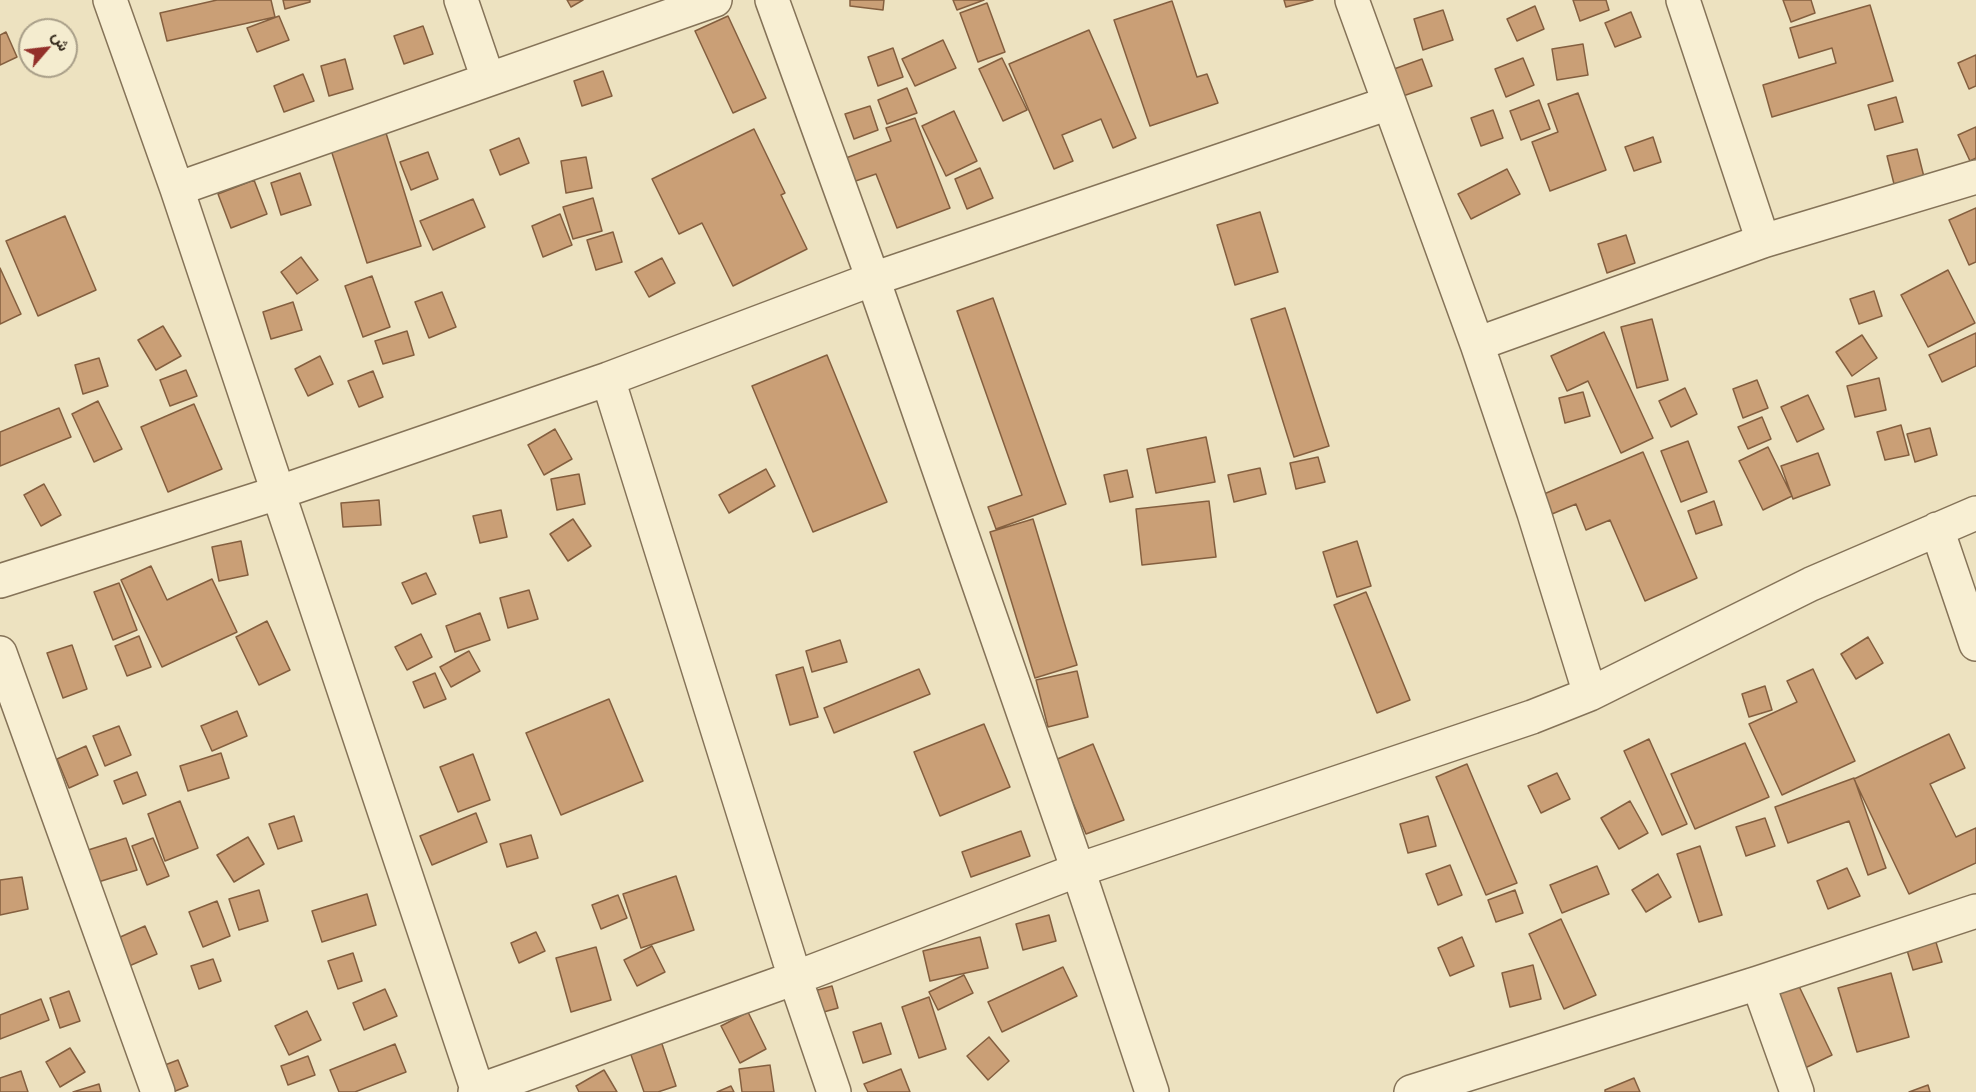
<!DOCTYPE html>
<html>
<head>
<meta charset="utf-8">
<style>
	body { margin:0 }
	#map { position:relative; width:1976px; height:1092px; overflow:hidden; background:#ede2c0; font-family:Literata,Vazirmatn,serif }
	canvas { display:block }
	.north { position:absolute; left:18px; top:18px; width:60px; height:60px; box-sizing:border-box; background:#f4eccf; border:2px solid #a89e88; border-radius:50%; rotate:62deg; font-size:16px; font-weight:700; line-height:24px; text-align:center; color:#352a1d }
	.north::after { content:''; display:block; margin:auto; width:21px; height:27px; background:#93302a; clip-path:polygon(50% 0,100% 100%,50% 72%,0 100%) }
</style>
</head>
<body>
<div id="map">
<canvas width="1976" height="1092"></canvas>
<div class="north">ش</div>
</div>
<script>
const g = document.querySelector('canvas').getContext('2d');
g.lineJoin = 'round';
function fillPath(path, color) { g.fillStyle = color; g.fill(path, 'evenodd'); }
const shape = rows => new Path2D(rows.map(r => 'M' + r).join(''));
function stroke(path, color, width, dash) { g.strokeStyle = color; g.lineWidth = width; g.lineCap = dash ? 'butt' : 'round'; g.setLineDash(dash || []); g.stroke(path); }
const building = shape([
	[217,0,271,0,275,17,167,41,160,13,217,0],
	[283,0,310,0,310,2,285,9,283,0],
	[567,0,583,0,571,7,567,0],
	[850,0,884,0,883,10,850,6,850,0],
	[953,0,984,0,957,10,953,0],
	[1284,0,1313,0,1286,7,1284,0],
	[1573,0,1606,0,1609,10,1580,21,1573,0],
	[1783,0,1811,0,1815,13,1791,22,1783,0],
	[1172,1,1197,77,1207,74,1218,103,1150,126,1114,20,1172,1],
	[987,3,1005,52,978,62,960,13,987,3],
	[1870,5,1893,81,1772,117,1763,85,1836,63,1832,48,1799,58,1790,28,1870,5],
	[1535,6,1544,29,1517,41,1507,19,1535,6],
	[1443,10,1453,40,1423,50,1414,19,1443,10],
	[1631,12,1641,37,1615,47,1605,23,1631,12],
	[279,16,289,40,257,52,247,28,279,16],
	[728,16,766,98,733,113,695,31,728,16],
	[423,26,433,54,404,64,394,36,423,26],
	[1089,30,1136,138,1113,148,1101,119,1062,135,1073,161,1054,169,1009,64,1089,30],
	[6,32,17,57,0,65,0,35,6,32],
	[943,40,956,68,915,86,902,59,943,40],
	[1583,44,1588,75,1557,80,1552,49,1583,44],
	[893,48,903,77,878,86,868,57,893,48],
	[1976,55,1976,86,1969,89,1958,63,1976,55],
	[1002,58,1027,110,1003,121,979,69,1002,58],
	[1523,58,1534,85,1506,97,1495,69,1523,58],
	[345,59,353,89,329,96,321,66,345,59],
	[1422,59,1432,86,1403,96,1394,69,1422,59],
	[603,71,612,96,582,106,574,81,603,71],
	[303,74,314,101,284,112,274,86,303,74],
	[907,88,917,113,887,124,878,100,907,88],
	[1578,93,1606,170,1550,191,1532,142,1558,132,1548,104,1578,93],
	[1896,97,1903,122,1875,130,1868,105,1896,97],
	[1539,100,1550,129,1521,140,1510,111,1539,100],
	[870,106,878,130,854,139,845,114,870,106],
	[1493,110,1503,138,1481,146,1471,118,1493,110],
	[954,111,977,161,946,176,922,126,954,111],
	[915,118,950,208,897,228,876,174,847,184,838,161,891,141,886,128,915,118],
	[1976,127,1976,158,1970,161,1958,135,1976,127],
	[754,129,785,193,781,195,807,249,733,286,702,223,679,234,652,179,754,129],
	[386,133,421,246,367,263,331,150,386,133],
	[1653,137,1661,162,1634,171,1625,147,1653,137],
	[519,138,529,163,500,175,490,150,519,138],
	[1917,149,1924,177,1894,184,1887,156,1917,149],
	[428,152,438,179,411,190,400,162,428,152],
	[586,157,592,188,566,193,561,161,586,157],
	[980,168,993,198,967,209,955,179,980,168],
	[1507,169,1520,194,1471,219,1458,194,1507,169],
	[300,173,311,205,281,215,271,183,300,173],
	[254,180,267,214,231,228,218,194,254,180],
	[593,198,602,231,573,239,563,207,593,198],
	[473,199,485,227,433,250,420,221,473,199],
	[1976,208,1976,262,1969,265,1949,220,1976,208],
	[1260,212,1278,272,1235,285,1217,225,1260,212],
	[560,214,572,245,543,257,532,226,560,214],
	[65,216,96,290,38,316,6,241,65,216],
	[613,232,622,262,596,270,587,240,613,232],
	[1626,235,1635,263,1607,273,1598,244,1626,235],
	[301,257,318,280,297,294,281,272,301,257],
	[662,258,675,283,649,297,635,272,662,258],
	[0,268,21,314,0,324,0,268],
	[1948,270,1975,323,1928,347,1901,295,1948,270],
	[372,276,390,327,363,337,345,286,372,276],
	[1874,291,1882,316,1859,324,1850,299,1874,291],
	[442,292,456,327,429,338,415,302,442,292],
	[993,298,1066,504,996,529,988,507,1022,495,957,311,993,298],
	[293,302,302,330,271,339,263,312,293,302],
	[1285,308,1329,446,1294,457,1251,319,1285,308],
	[1652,319,1668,380,1637,388,1621,327,1652,319],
	[163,326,181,356,156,370,138,340,163,326],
	[407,331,414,355,383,364,375,341,407,331],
	[1604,332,1653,438,1621,453,1588,381,1567,391,1551,356,1604,332],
	[1976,333,1976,366,1942,382,1929,355,1976,333],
	[1862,335,1877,358,1852,376,1836,352,1862,335],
	[827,355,887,502,813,532,752,386,827,355],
	[320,356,333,384,308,396,295,369,320,356],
	[99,358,108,386,83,394,75,365,99,358],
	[186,370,197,396,170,406,160,380,186,370],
	[373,371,383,397,359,407,348,381,373,371],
	[1879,378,1886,410,1855,417,1847,386,1879,378],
	[1757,380,1768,408,1743,418,1733,389,1757,380],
	[1685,388,1697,414,1671,427,1659,401,1685,388],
	[1583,392,1590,416,1565,423,1559,398,1583,392],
	[1808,395,1824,429,1797,442,1781,407,1808,395],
	[98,401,122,449,94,462,72,414,98,401],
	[194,404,222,469,168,492,141,427,194,404],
	[59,408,71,437,0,466,0,432,59,408],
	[1762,417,1771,439,1748,449,1738,427,1762,417],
	[1901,425,1909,455,1885,460,1877,432,1901,425],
	[1930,428,1937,455,1915,462,1907,434,1930,428],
	[555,429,572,459,544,475,528,445,555,429],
	[1206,437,1215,482,1156,493,1147,449,1206,437],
	[1688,441,1707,492,1681,502,1661,451,1688,441],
	[1768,447,1792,496,1763,510,1739,461,1768,447],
	[1643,452,1697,578,1645,601,1610,520,1586,530,1576,504,1552,514,1544,494,1643,452],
	[1818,453,1830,485,1793,499,1781,466,1818,453],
	[1318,457,1325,482,1296,489,1290,463,1318,457],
	[1260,468,1266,494,1234,502,1228,475,1260,468],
	[766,469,775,486,729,513,719,495,766,469],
	[1127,470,1133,497,1110,502,1104,475,1127,470],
	[579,474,585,504,557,510,551,479,579,474],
	[44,484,61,515,41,526,24,495,44,484],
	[379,500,381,525,343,527,341,503,379,500],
	[1209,501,1216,557,1142,565,1136,509,1209,501],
	[1714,501,1722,525,1696,534,1688,511,1714,501],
	[501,510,507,537,480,543,473,516,501,510],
	[573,519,591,546,568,561,550,534,573,519],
	[1033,519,1077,665,1035,678,990,532,1033,519],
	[241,541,248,575,219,581,212,547,241,541],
	[1357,541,1371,586,1337,597,1323,552,1357,541],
	[151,566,167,600,212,579,237,632,162,667,121,580,151,566],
	[426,573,436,594,412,604,402,583,426,573],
	[119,583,137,630,113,640,94,592,119,583],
	[529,590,538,619,508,628,500,598,529,590],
	[1366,592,1410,700,1377,713,1334,605,1366,592],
	[480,613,490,640,455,652,446,626,480,613],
	[267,621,290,670,259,685,236,637,267,621],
	[421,634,432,657,407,670,395,647,421,634],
	[139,636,151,667,127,676,115,646,139,636],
	[1868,637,1883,663,1856,679,1841,654,1868,637],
	[840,640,847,662,812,672,806,651,840,640],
	[72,645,87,689,63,698,47,653,72,645],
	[469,651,480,671,451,687,440,667,469,651],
	[803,667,818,717,790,725,776,675,803,667],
	[919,669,930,694,834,733,824,708,919,669],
	[1813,669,1855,761,1782,795,1749,724,1797,702,1787,681,1813,669],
	[1077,671,1088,717,1048,727,1036,680,1077,671],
	[435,673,446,699,424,708,413,682,435,673],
	[1765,686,1772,710,1749,717,1742,694,1765,686],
	[609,699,643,781,561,815,526,733,609,699],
	[237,711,247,736,212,751,201,726,237,711],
	[984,724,1010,787,940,816,914,752,984,724],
	[119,726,131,755,105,766,93,736,119,726],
	[1949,734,1965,768,1930,784,1956,837,1976,828,1976,863,1909,894,1854,779,1949,734],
	[1649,739,1687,824,1662,835,1624,751,1649,739],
	[1745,743,1769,797,1695,829,1671,774,1745,743],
	[1093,744,1124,820,1086,834,1055,760,1093,744],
	[86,746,98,775,69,788,57,759,86,746],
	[221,753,229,778,188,791,180,766,221,753],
	[473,754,490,800,458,812,440,767,473,754],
	[1467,764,1517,883,1486,895,1436,777,1467,764],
	[137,772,146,795,123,804,114,781,137,772],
	[1557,773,1570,799,1541,813,1528,786,1557,773],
	[1854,778,1886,868,1868,875,1849,821,1788,843,1775,807,1854,778],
	[180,801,198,848,165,861,148,814,180,801],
	[1630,801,1648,833,1619,849,1601,818,1630,801],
	[476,813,487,842,432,865,420,836,476,813],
	[294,816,302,841,278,849,269,824,294,816],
	[1428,816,1436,846,1408,853,1400,824,1428,816],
	[1765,818,1775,846,1746,856,1736,827,1765,818],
	[1021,831,1030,856,971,877,962,852,1021,831],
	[531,835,538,858,507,867,500,844,531,835],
	[248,837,264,864,234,882,217,855,248,837],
	[126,838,137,870,95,883,85,851,126,838],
	[153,838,169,876,147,885,132,846,153,838],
	[1700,846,1722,915,1699,922,1677,854,1700,846],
	[1450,865,1462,895,1438,905,1426,874,1450,865],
	[1597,866,1609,894,1562,913,1550,885,1597,866],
	[1847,868,1860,896,1828,909,1817,881,1847,868],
	[1658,874,1671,897,1646,912,1632,890,1658,874],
	[676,876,694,930,641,948,623,894,676,876],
	[22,877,28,909,0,915,0,880,22,877],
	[259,890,268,921,239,930,229,899,259,890],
	[1515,890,1523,913,1496,922,1488,900,1515,890],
	[367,894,376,925,322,942,312,911,367,894],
	[618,895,627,918,601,929,592,905,618,895],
	[217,901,230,936,203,947,189,912,217,901],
	[1049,915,1056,941,1023,950,1016,924,1049,915],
	[1561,919,1596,995,1564,1009,1529,934,1561,919],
	[145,926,157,954,129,966,118,938,145,926],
	[536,932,545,951,519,963,511,943,536,932],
	[980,937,988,968,930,981,923,951,980,937],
	[1462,937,1474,966,1450,976,1438,948,1462,937],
	[1935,939,1942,962,1913,970,1906,947,1935,939],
	[652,946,665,972,637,986,624,960,652,946],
	[596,947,611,1000,571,1012,556,958,596,947],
	[353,953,362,981,338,989,328,961,353,953],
	[213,959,221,981,199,989,191,966,213,959],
	[1533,965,1541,999,1510,1007,1502,973,1533,965],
	[1063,967,1077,996,1002,1032,988,1002,1063,967],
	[1891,973,1909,1037,1857,1052,1838,988,1891,973],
	[964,975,973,993,938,1010,929,992,964,975],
	[1797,982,1832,1055,1805,1068,1770,995,1797,982],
	[832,986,838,1008,813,1015,807,993,832,986],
	[385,989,397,1016,364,1030,353,1003,385,989],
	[69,991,80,1021,60,1028,50,998,69,991],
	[929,997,946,1049,919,1058,902,1007,929,997],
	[41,999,49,1020,0,1039,0,1015,41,999],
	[307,1011,321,1040,289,1055,275,1026,307,1011],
	[748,1012,766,1049,740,1063,721,1026,748,1012],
	[881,1023,891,1054,863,1063,853,1032,881,1023],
	[989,1037,1009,1061,988,1080,967,1056,989,1037],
	[661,1041,676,1086,658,1092,644,1092,630,1052,661,1041],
	[395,1044,406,1072,355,1092,339,1092,330,1070,395,1044],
	[70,1048,85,1072,60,1087,46,1062,70,1048],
	[308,1056,315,1075,288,1085,281,1066,308,1056],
	[178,1060,188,1086,173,1092,149,1071,178,1060],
	[770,1065,774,1092,742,1092,739,1069,770,1065],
	[901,1069,910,1092,868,1092,864,1084,901,1069],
	[604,1070,617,1092,579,1092,576,1086,604,1070],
	[21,1071,28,1092,0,1092,0,1078,21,1071],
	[1634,1078,1640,1092,1605,1092,1605,1090,1634,1078],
	[99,1084,101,1092,73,1092,99,1084],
	[1928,1085,1930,1092,1909,1092,1928,1085],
	[731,1086,734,1092,717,1092,731,1086]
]);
fillPath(building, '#ca9f76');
stroke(building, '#845f3f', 1.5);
const minor = shape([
	[110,0,177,189,478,1092],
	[461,0,488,79],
	[772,0,873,279,1078,870,1152,1092],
	[1352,0,1477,344,1534,513,1590,694],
	[1683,0,1763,241],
	[177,189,715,0],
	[1477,344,1763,241,1976,177],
	[608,379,795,978,834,1092],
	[1937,529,1976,644],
	[0,581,277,493,608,379,873,279,1389,103],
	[0,653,158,1092],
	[1758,983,1797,1092],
	[475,1092,795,978,1078,870,1532,717,1590,694,1811,584,1976,513],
	[1411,1092,1758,983,1976,911]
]);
stroke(minor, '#857358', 36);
stroke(minor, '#f8efd3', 33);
</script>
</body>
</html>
